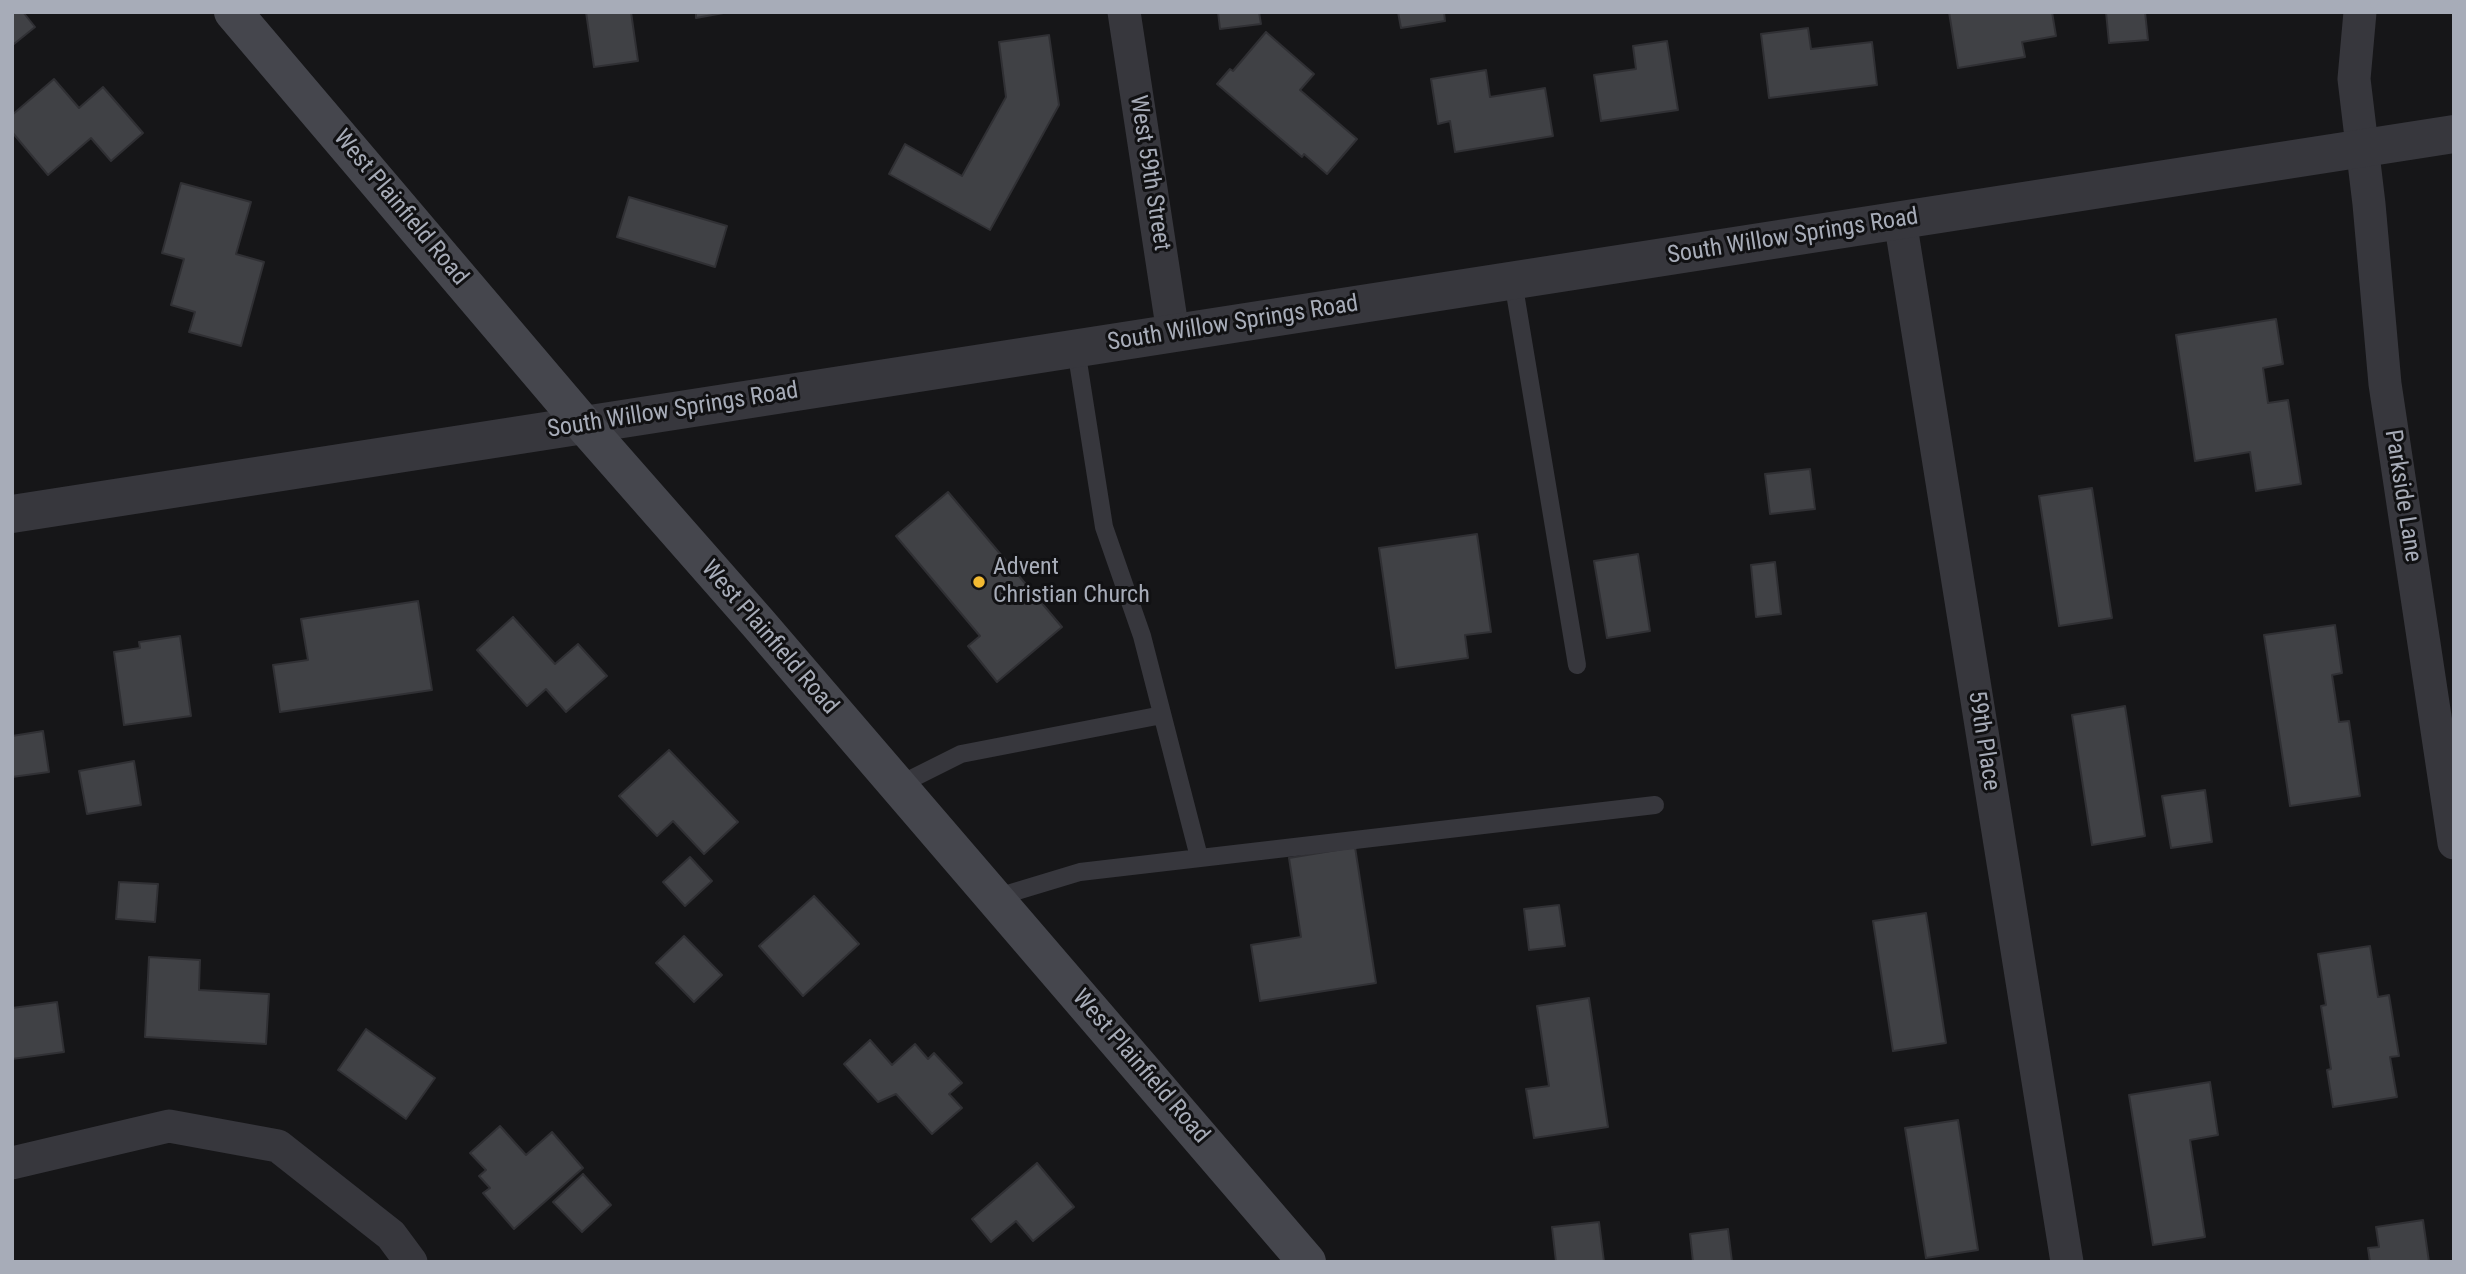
<!DOCTYPE html>
<html>
<head>
<meta charset="utf-8">
<style>
	body { margin:0 }
	#map { position:relative; width:2466px; height:1274px; overflow:hidden; background:#161618; font-family:"Roboto Condensed",sans-serif }
	canvas { display:block }
	.frame { position:absolute; inset:0; border:14px solid #a7acb8; pointer-events:none }
</style>
</head>
<body>
<div id="map">
<canvas width="2466" height="1274"></canvas>
<div class="frame"></div>
</div>
<script>
const g = document.querySelector('canvas').getContext('2d');
g.lineJoin = 'round';
function fillPath(path, color) { g.fillStyle = color; g.fill(path, 'evenodd'); }
const shape = rows => new Path2D(rows.map(r => 'M' + r).join(''));
function stroke(path, color, width, dash) { g.strokeStyle = color; g.lineWidth = width; g.lineCap = dash ? 'butt' : 'round'; g.setLineDash(dash || []); g.stroke(path); }
function drawText(font, color, halo, rows, align = 'center') {
  g.font = font + ' "Roboto Condensed",sans-serif'; g.lineWidth = 6; g.setLineDash([]); g.textBaseline = 'middle'; g.strokeStyle = halo; g.fillStyle = color; for (const [text, x, y, turn = 0] of rows) {
    g.save(); g.translate(x, y); g.rotate((+turn || 0) * Math.PI / 180); g.textAlign = isNaN(turn) ? turn : align; if (halo) g.strokeText(text, 0, 0); g.fillText(text, 0, 0); g.restore();
  }
}
const building = shape([
	[12,12,23,12,35,27,14,44,12,41,12,12],
	[586,12,631,12,638,61,594,67,586,12],
	[696,12,729,12,696,18,696,12],
	[1218,12,1259,12,1261,24,1220,29,1218,12],
	[1398,12,1444,12,1445,21,1401,28,1398,12],
	[1949,12,2052,12,2056,36,2022,42,2025,57,1958,68,1949,12],
	[2106,12,2145,12,2148,40,2109,43,2106,12],
	[1808,28,1811,49,1872,42,1877,85,1769,98,1761,34,1808,28],
	[1266,32,1314,74,1300,90,1357,139,1327,174,1304,154,1302,157,1217,84,1230,69,1233,71,1266,32],
	[1049,35,1059,105,990,230,889,174,905,144,962,176,1006,97,999,42,1049,35],
	[1667,41,1678,110,1601,121,1594,75,1636,69,1633,46,1667,41],
	[1486,70,1490,97,1545,88,1553,136,1455,152,1450,121,1438,124,1431,79,1486,70],
	[54,79,79,108,103,87,143,133,111,161,91,138,48,175,12,132,12,115,54,79],
	[181,183,251,202,236,254,264,262,241,346,189,332,195,312,171,305,184,259,162,253,181,183],
	[629,197,727,226,715,267,617,237,629,197],
	[2276,319,2283,364,2263,368,2268,403,2288,400,2301,484,2256,491,2250,452,2195,461,2176,335,2276,319],
	[1810,469,1815,509,1770,514,1765,474,1810,469],
	[2092,488,2112,618,2059,626,2039,496,2092,488],
	[948,492,1062,627,997,682,968,646,980,636,896,536,948,492],
	[1477,534,1491,632,1465,635,1468,658,1396,668,1379,548,1477,534],
	[1638,554,1650,631,1607,638,1594,561,1638,554],
	[1775,562,1781,614,1756,617,1751,565,1775,562],
	[418,601,432,690,280,712,273,665,308,660,301,619,418,601],
	[513,617,555,664,578,644,607,676,566,712,546,689,527,706,477,650,513,617],
	[2335,625,2342,673,2332,675,2339,722,2349,721,2360,796,2290,806,2264,635,2335,625],
	[180,636,191,716,124,725,114,652,140,648,139,642,180,636],
	[2125,706,2145,836,2092,845,2072,715,2125,706],
	[43,731,49,772,12,777,12,736,43,731],
	[669,750,738,822,704,854,673,821,657,836,619,796,669,750],
	[134,761,141,805,87,814,79,771,134,761],
	[2205,790,2212,842,2171,848,2162,796,2205,790],
	[1355,847,1376,983,1260,1001,1251,945,1301,937,1289,858,1355,847],
	[690,857,712,881,685,906,663,882,690,857],
	[119,882,158,884,155,922,116,919,119,882],
	[814,896,859,944,803,996,759,946,814,896],
	[1559,905,1565,946,1529,950,1524,909,1559,905],
	[1926,913,1946,1043,1893,1051,1873,921,1926,913],
	[684,936,722,975,694,1002,656,963,684,936],
	[2370,946,2378,997,2389,995,2399,1056,2390,1057,2397,1097,2333,1107,2327,1070,2331,1069,2321,1006,2326,1005,2318,954,2370,946],
	[149,957,200,960,199,990,269,994,266,1044,145,1037,149,957],
	[1589,998,1608,1127,1534,1138,1526,1089,1549,1086,1537,1006,1589,998],
	[57,1002,64,1052,12,1059,12,1008,57,1002],
	[366,1029,435,1078,406,1119,338,1070,366,1029],
	[870,1040,892,1065,915,1044,928,1059,934,1053,962,1083,949,1094,962,1108,932,1134,896,1094,878,1102,844,1064,870,1040],
	[2210,1082,2218,1135,2190,1140,2205,1237,2153,1245,2129,1095,2210,1082],
	[1958,1120,1978,1250,1926,1258,1905,1128,1958,1120],
	[500,1126,526,1155,552,1132,583,1168,514,1229,483,1193,490,1188,479,1176,486,1170,470,1153,500,1126],
	[1037,1163,1074,1207,1033,1241,1016,1221,991,1242,972,1219,1037,1163],
	[583,1174,611,1205,582,1232,553,1202,583,1174],
	[2423,1220,2429,1262,2370,1262,2368,1248,2379,1247,2376,1227,2423,1220],
	[1599,1222,1604,1262,1556,1262,1552,1227,1599,1222],
	[1728,1229,1732,1262,1693,1262,1690,1234,1728,1229]
]);
fillPath(building, '#404145');
stroke(building, '#303034', 2);
stroke(shape([
	[1513,281,1577,665],
	[1076,349,1104,527,1142,636,1199,857],
	[897,786,961,754,1162,715],
	[994,898,1080,872,1655,805]
]), '#37373d', 18);
stroke(shape([
	[1124,12,1173,333],
	[2360,12,2354,79,2369,204,2385,384,2454,843],
	[1900,220,2067,1262],
	[12,1163,169,1126,278,1146,391,1235,411,1262]
]), '#37373d', 33);
stroke(shape([
	[12,514,2454,134]
]), '#37373d', 38);
stroke(shape([
	[233,12,584,425,758,623,1307,1262]
]), '#45464d', 38);
for (const [x, y, r, color] of [
	[979,582,7,"#f3ba32"]
]) { const dot = new Path2D(); dot.arc(x, y, r, 0, 2 * Math.PI); g.fillStyle = color; g.fill(dot); stroke(dot, '#111113', 2.5); }
drawText('24px', '#a7acb8', '#111113', [
	["West 59th Street",1149,173,81],
	["West Plainfield Road",400,208,50],
	["South Willow Springs Road",1793,237,-9],
	["South Willow Springs Road",1233,324,-9],
	["South Willow Springs Road",673,411,-9],
	["Parkside Lane",2402,496,81],
	["West Plainfield Road",769,638,49],
	["59th Place",1983,741,81],
	["West Plainfield Road",1140,1067,49]
]);
drawText('24px', '#a7acb8', '#111113', [
	["Advent",993,568],
	["Christian Church",993,596]
], 'left');
</script>
</body>
</html>
